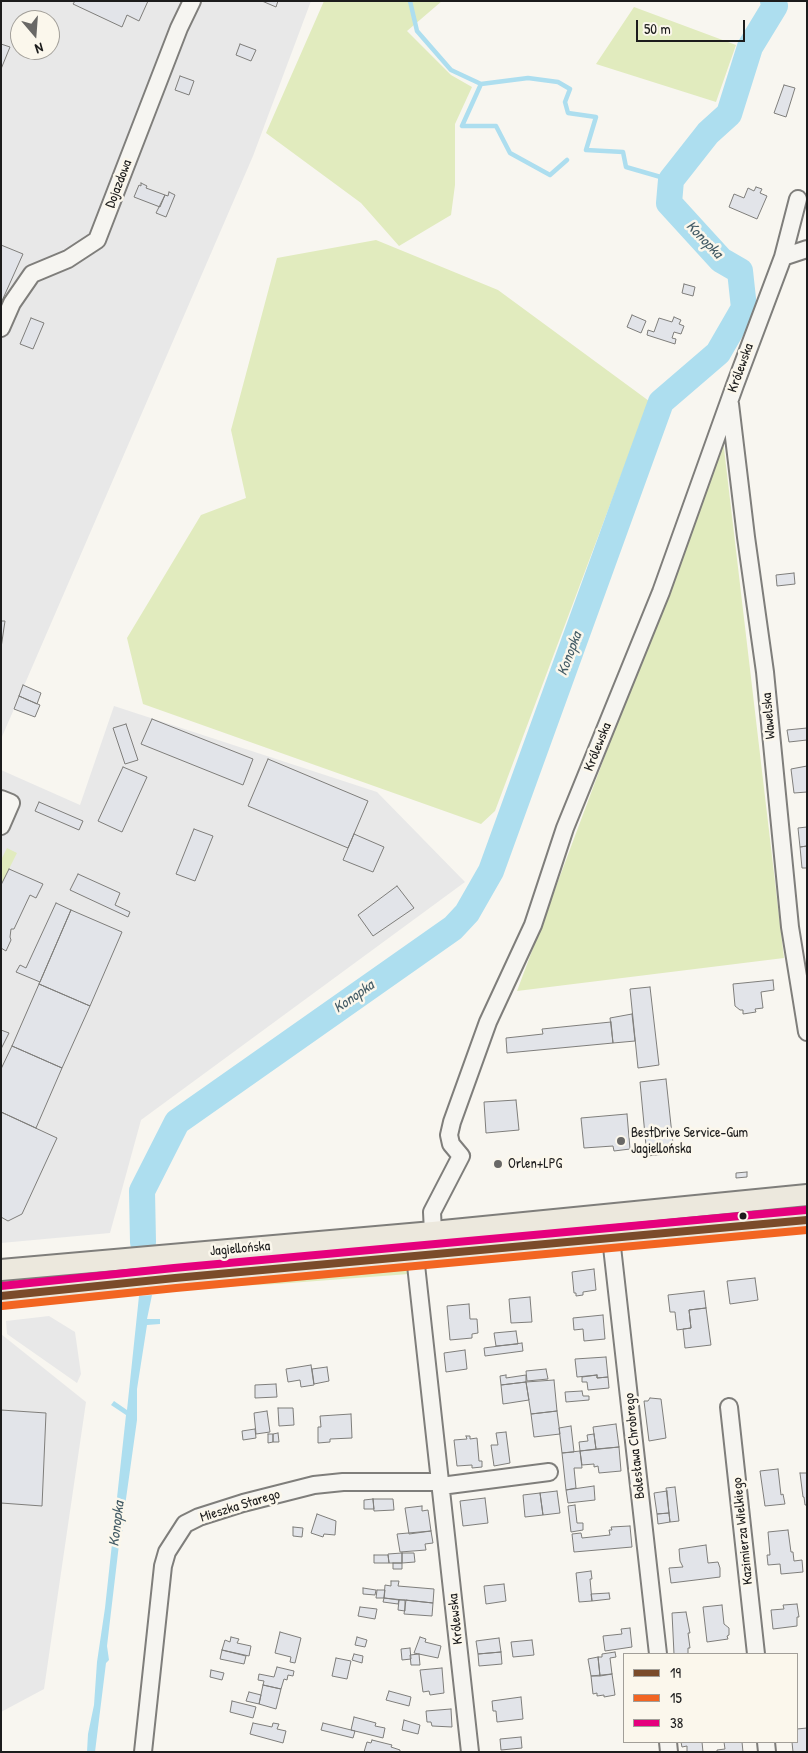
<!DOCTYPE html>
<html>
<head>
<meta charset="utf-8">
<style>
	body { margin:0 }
	#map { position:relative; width:808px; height:1753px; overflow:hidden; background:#f8f6f0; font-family:"Patrick Hand",sans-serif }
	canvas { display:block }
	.frame { position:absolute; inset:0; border:2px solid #1c1c1c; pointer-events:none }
	.legend { position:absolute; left:623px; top:1653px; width:175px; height:90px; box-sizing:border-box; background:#fbf7ec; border:1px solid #a29f99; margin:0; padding:6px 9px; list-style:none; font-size:15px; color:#1c1c1c }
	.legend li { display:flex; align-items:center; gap:10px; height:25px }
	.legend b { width:25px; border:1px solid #a29f99 }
	.north { position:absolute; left:10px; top:10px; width:50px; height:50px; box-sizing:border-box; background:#fbf7ec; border:1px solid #a29f99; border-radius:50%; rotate:162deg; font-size:14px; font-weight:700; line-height:20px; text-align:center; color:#1c1c1c }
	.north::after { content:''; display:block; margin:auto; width:18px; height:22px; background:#696866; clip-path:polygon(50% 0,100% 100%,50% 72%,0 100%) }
	.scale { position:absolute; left:636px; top:20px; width:109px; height:22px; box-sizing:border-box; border:2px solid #1c1c1c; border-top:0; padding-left:6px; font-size:15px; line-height:18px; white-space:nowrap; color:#1c1c1c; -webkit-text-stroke:4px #fbf7ec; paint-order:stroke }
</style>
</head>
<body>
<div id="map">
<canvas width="808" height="1753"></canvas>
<div class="frame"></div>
<ul class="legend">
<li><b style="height:6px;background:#7a4b2a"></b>19</li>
<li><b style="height:6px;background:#f26522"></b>15</li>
<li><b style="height:6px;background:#e5007d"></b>38</li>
</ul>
<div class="north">N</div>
<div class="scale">50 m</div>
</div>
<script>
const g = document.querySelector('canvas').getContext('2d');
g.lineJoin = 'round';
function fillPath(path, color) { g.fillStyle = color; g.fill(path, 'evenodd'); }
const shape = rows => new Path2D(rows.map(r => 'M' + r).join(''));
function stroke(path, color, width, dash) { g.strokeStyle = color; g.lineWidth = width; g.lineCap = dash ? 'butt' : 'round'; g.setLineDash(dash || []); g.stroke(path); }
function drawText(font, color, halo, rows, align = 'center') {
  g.font = font + ' "Patrick Hand",sans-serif'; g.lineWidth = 5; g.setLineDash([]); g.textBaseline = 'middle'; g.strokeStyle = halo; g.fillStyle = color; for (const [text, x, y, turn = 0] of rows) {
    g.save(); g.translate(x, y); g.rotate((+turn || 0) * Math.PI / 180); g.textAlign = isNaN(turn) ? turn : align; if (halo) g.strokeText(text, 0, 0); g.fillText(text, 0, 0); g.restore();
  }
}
fillPath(shape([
	[1,1,311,1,253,156,1,739],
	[20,20,50,20,50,50,20,50],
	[114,706,377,792,465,882,141,1120,110,1233,1,1243,1,770,80,805],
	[49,1316,75,1332,81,1374,77,1383,7,1334,6,1321],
	[1,1334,86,1402,44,1689,1,1712]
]), '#e8e8e8');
fillPath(shape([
	[324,1,442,1,407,31,451,75,472,87,455,124,455,185,451,215,399,246,361,203,266,133],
	[634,7,736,45,716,102,596,64],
	[376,240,498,290,649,401,495,811,481,824,143,704,127,638,201,515,246,498,231,430,277,258],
	[723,440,784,958,517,991],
	[7,848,17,853,1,885,1,860],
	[807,1203,807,1210,786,1214,176,1271,175,1261],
	[404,1266,409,1274,277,1284,197,1288,180,1286],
	[106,1268,106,1277,1,1287,1,1278]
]), '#e1ebbe');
fillPath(shape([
	[152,1295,147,1319,160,1319,160,1324,147,1325,137,1389,137,1420,125,1506,123,1522,125,1522,122,1527,122,1530,123,1530,120,1536,111,1612,107,1646,109,1660,106,1663,95,1752,87,1752,88,1734,94,1705,97,1662,105,1608,126,1415,111,1405,114,1401,127,1410,139,1296]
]), '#addeef');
stroke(shape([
	[410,1,417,31,451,70,481,84,528,78,558,82,570,89,565,102,568,113,596,117,586,150,623,152,626,167,671,180],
	[481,84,462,126,496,126,510,153,550,175,567,160]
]), '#addeef', 4.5);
stroke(shape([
	[143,1242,142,1191,177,1122,453,928,467,913,491,871,661,402,718,353,744,308,740,271,721,260,669,203,671,180,708,133,729,114,750,47,775,6,773,1]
]), '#addeef', 26);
const building = shape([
	[75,1,148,1,139,21,127,15,122,27,73,4,75,1],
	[262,1,278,1,276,7,262,1],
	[1,44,10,47,1,69,1,44],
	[240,44,256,50,251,61,236,55,240,44],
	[180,76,194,81,189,95,175,90,180,76],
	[784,85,795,88,786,117,774,113,784,85],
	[141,183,147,186,146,188,165,195,160,207,134,197,139,185,141,186,141,183],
	[756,187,762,189,760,193,767,196,757,219,729,207,734,194,744,198,748,188,754,191,756,187],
	[169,192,175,195,166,217,156,213,165,195,168,196,169,192],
	[1,245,23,254,1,303,1,245],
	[684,284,695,287,693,296,682,293,684,284],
	[632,315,646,321,641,333,627,327,632,315],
	[674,317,681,320,679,324,684,326,681,334,674,332,672,338,676,339,675,344,647,335,648,330,654,332,659,318,672,322,674,317],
	[31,318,44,323,33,349,20,344,31,318],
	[794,573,795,584,777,586,776,575,794,573],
	[1,621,5,621,1,648,1,621],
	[23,685,41,693,37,704,19,696,23,685],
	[19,696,40,705,35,717,14,709,19,696],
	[152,719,253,759,243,785,141,744,152,719],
	[126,724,138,760,125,764,113,728,126,724],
	[807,728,807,740,789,742,787,730,807,728],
	[268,759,368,801,348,848,248,806,268,759],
	[807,766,807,792,794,793,791,769,807,766],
	[123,767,147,777,122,832,98,821,123,767],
	[39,802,83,821,79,830,35,811,39,802],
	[807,827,807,846,800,847,798,828,807,827],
	[194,829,213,836,195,881,176,874,194,829],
	[354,834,384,847,373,872,343,860,354,834],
	[807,846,807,868,802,868,800,847,807,846],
	[9,869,43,884,36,898,30,895,14,929,11,929,10,937,11,940,6,951,1,948,1,885,9,869],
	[78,874,120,893,115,905,130,912,128,917,70,890,78,874],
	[397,886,414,908,373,936,358,915,397,886],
	[56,903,71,910,40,982,16,972,20,965,26,968,56,903],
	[71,910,122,932,90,1006,39,984,71,910],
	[773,980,774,990,761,992,763,1008,755,1009,756,1012,743,1014,743,1010,740,1010,735,1006,733,984,773,980],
	[39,984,90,1006,62,1068,12,1046,39,984],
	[650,987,659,1065,638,1068,630,989,650,987],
	[632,1014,635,1041,613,1043,610,1018,632,1014],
	[611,1022,613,1043,507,1053,506,1038,543,1034,542,1029,611,1022],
	[1,1030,9,1033,1,1049,1,1030],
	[12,1046,62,1068,36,1128,1,1112,1,1069,12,1046],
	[666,1079,674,1153,647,1156,640,1082,666,1079],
	[516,1100,519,1130,486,1133,484,1102,516,1100],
	[1,1112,57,1138,22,1214,8,1221,1,1217,1,1112],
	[627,1114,630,1149,614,1151,613,1146,584,1148,581,1118,627,1114],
	[747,1172,747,1177,736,1178,736,1173,747,1172],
	[594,1269,596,1290,583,1292,583,1295,576,1296,576,1293,574,1293,572,1272,594,1269],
	[755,1278,758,1300,730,1304,727,1281,755,1278],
	[704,1291,706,1308,689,1310,691,1328,677,1330,675,1312,670,1312,668,1295,704,1291],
	[530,1297,532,1322,511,1323,509,1299,530,1297],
	[469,1304,470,1319,477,1319,478,1333,472,1334,472,1338,450,1340,447,1306,469,1304],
	[706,1308,711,1345,685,1348,683,1329,691,1328,689,1310,706,1308],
	[603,1315,605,1339,584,1341,583,1329,574,1330,573,1318,603,1315],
	[516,1331,518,1344,496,1346,494,1333,516,1331],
	[522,1343,523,1351,485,1356,484,1348,522,1343],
	[465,1350,467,1369,446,1372,444,1353,465,1350],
	[606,1357,608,1377,597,1378,597,1375,577,1377,575,1359,606,1357],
	[311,1365,314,1385,301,1387,300,1380,288,1382,286,1369,311,1365],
	[327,1367,329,1381,314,1384,312,1369,327,1367],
	[546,1369,548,1379,527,1381,526,1371,546,1369],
	[506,1375,506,1378,526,1375,526,1382,501,1385,500,1376,506,1375],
	[597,1375,597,1378,608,1377,609,1388,588,1390,587,1382,582,1382,582,1377,597,1375],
	[554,1380,557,1411,531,1414,526,1382,554,1380],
	[526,1382,529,1400,503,1404,501,1385,526,1382],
	[276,1384,277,1397,255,1398,255,1385,276,1384],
	[582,1391,583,1396,589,1396,589,1400,566,1402,565,1392,582,1391],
	[650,1398,661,1399,666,1438,649,1441,644,1401,648,1401,650,1398],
	[278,1408,293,1408,294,1425,279,1426,278,1408],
	[1,1410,46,1413,42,1506,1,1503,1,1410],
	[267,1411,270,1432,256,1434,254,1413,267,1411],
	[557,1411,560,1434,534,1437,531,1414,557,1411],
	[351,1414,352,1438,330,1439,330,1442,318,1443,318,1427,321,1427,320,1416,351,1414],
	[616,1424,619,1447,596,1449,593,1427,616,1424],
	[571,1426,574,1452,562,1453,559,1428,571,1426],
	[255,1429,256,1438,243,1440,242,1431,255,1429],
	[506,1432,510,1463,494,1466,491,1445,498,1445,496,1433,506,1432],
	[278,1433,279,1442,273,1442,273,1434,278,1433],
	[268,1434,273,1434,273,1442,268,1443,268,1434],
	[594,1434,596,1449,580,1451,579,1442,588,1441,587,1435,594,1434],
	[466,1436,470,1436,470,1439,477,1438,479,1461,482,1461,482,1467,472,1468,472,1465,457,1466,454,1440,467,1439,466,1436],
	[619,1447,621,1471,599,1473,598,1466,594,1467,594,1464,582,1465,580,1451,619,1447],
	[580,1451,582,1468,574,1468,576,1488,566,1490,562,1453,580,1451],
	[778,1469,781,1495,783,1494,785,1504,765,1506,760,1471,778,1469],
	[800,1473,807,1473,807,1505,805,1505,804,1497,803,1497,800,1473],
	[594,1486,595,1500,568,1503,566,1490,594,1486],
	[675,1487,679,1521,670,1522,666,1488,675,1487],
	[557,1491,560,1513,543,1515,540,1493,557,1491],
	[667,1491,669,1513,657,1514,654,1493,667,1491],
	[540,1493,543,1515,525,1517,523,1495,540,1493],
	[485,1498,488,1523,463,1526,460,1501,485,1498],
	[373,1499,374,1509,364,1509,364,1500,373,1499],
	[373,1499,393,1499,394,1510,374,1511,373,1499],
	[575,1505,577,1523,583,1523,583,1530,571,1532,568,1506,575,1505],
	[422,1506,422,1511,428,1510,431,1531,409,1534,405,1508,422,1506],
	[669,1513,670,1522,658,1524,657,1514,669,1513],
	[317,1514,336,1521,335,1535,324,1534,323,1537,311,1533,317,1514],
	[630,1526,632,1547,574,1552,572,1534,581,1533,582,1538,610,1535,609,1530,612,1530,611,1527,630,1526],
	[293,1527,303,1528,302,1537,293,1536,293,1527],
	[788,1530,791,1552,793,1552,794,1561,802,1560,803,1572,781,1574,780,1564,768,1565,767,1555,770,1555,768,1532,788,1530],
	[431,1531,433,1543,425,1544,426,1550,400,1552,397,1534,431,1531],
	[706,1545,708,1563,718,1562,720,1568,720,1577,671,1583,669,1568,683,1567,680,1561,679,1549,706,1545],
	[402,1553,414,1553,415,1562,402,1563,402,1553],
	[402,1553,402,1563,389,1563,388,1554,402,1553],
	[374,1555,388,1555,389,1563,374,1563,374,1555],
	[393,1563,402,1563,402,1569,393,1569,393,1563],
	[591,1571,592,1579,590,1579,592,1601,579,1602,576,1573,591,1571],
	[391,1581,399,1581,398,1586,434,1589,433,1603,384,1598,385,1585,391,1586,391,1581],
	[504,1584,506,1601,486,1604,484,1586,504,1584],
	[363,1588,376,1590,375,1595,363,1594,363,1588],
	[377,1590,385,1590,384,1598,376,1598,377,1590],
	[609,1593,610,1599,592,1601,591,1594,609,1593],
	[384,1598,399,1600,398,1604,383,1602,384,1598],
	[399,1600,405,1600,405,1611,398,1610,399,1600],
	[406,1600,433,1603,432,1616,404,1614,406,1600],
	[797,1604,799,1617,797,1617,797,1626,773,1629,771,1610,784,1609,783,1605,797,1604],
	[722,1605,724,1624,729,1628,729,1635,727,1636,728,1639,707,1642,703,1607,722,1605],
	[360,1607,377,1609,375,1619,358,1616,360,1607],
	[686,1612,690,1633,688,1633,690,1648,688,1648,688,1654,674,1654,672,1613,686,1612],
	[630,1628,632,1647,605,1651,603,1636,622,1634,621,1629,630,1628],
	[280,1632,301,1638,295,1663,290,1662,291,1657,275,1653,280,1632],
	[231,1637,239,1639,237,1643,251,1646,249,1656,222,1650,225,1640,230,1642,231,1637],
	[357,1637,367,1640,365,1647,355,1645,357,1637],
	[420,1637,426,1639,425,1642,441,1646,438,1658,414,1653,420,1637],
	[499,1638,501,1652,478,1654,476,1641,499,1638],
	[532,1640,534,1655,513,1657,511,1642,532,1640],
	[410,1648,411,1659,402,1660,401,1649,410,1648],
	[222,1650,246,1656,244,1664,220,1659,222,1650],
	[501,1652,502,1664,479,1666,478,1654,501,1652],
	[615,1652,616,1657,610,1658,612,1674,600,1676,598,1657,602,1657,602,1654,615,1652],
	[354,1654,363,1656,362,1663,352,1660,354,1654],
	[419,1654,420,1665,411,1665,410,1655,419,1654],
	[598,1657,600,1676,591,1676,588,1659,598,1657],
	[336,1658,351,1661,347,1679,332,1676,336,1658],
	[277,1667,294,1671,293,1676,288,1675,287,1680,284,1679,281,1689,263,1685,264,1681,258,1680,259,1674,274,1677,277,1667],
	[442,1668,444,1693,430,1695,429,1691,423,1692,420,1670,442,1668],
	[211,1670,224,1673,222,1680,210,1677,211,1670],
	[612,1674,615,1695,604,1697,604,1695,597,1696,597,1693,593,1694,591,1676,612,1674],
	[263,1685,281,1689,276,1709,259,1704,263,1685],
	[389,1691,411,1697,409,1706,386,1700,389,1691],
	[249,1692,261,1695,259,1704,246,1701,249,1692],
	[521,1697,523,1719,497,1722,496,1711,493,1711,492,1701,521,1697],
	[232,1701,256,1707,253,1718,230,1712,232,1701],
	[451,1709,452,1727,432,1726,431,1722,427,1722,426,1711,451,1709],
	[354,1717,376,1723,375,1726,385,1728,383,1738,351,1730,354,1717],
	[404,1720,420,1725,418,1734,402,1730,404,1720],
	[253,1723,272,1727,273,1723,279,1724,277,1729,286,1731,283,1743,250,1734,253,1723],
	[323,1723,355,1731,353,1738,321,1730,323,1723],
	[807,1728,807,1752,793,1752,792,1742,797,1742,797,1729,807,1728],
	[521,1737,522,1748,501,1750,500,1739,521,1737],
	[372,1740,392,1745,391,1747,400,1750,400,1752,364,1752,367,1742,371,1743,372,1740],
	[681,1742,702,1742,703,1752,687,1752,687,1746,682,1747,681,1742],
	[724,1742,742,1742,743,1752,717,1752,717,1750,725,1749,724,1742]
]);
fillPath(building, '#e2e4e9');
stroke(building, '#7f7e7b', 1);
const minor = shape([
	[783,257,807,249],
	[1,328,12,303,32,274,68,259,97,240,179,28,192,1],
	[730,404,746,537,765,672,790,927,807,1032],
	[1,799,11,803,1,826],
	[433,1232,432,1212,461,1156,451,1144,449,1135,452,1122,488,1022,533,925,565,828,661,592,735,385,783,257,798,199],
	[611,1238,658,1654],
	[415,1256,470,1752],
	[729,1407,756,1654],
	[441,1486,549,1472],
	[668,1742,669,1752],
	[766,1742,767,1752],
	[143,1752,163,1566,167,1552,185,1524,199,1517,243,1503,314,1485,343,1482,441,1482]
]);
const major = shape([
	[1,1270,433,1232,807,1195],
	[1,1296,175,1278,807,1220]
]);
stroke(minor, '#7f7e7b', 20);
stroke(major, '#7f7e7b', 24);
stroke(minor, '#f6f5f1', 16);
stroke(major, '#ece8dd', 20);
stroke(shape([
	[1,1296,175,1278,807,1220]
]), '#7a4b2a', 8);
stroke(shape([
	[2,1306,176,1288,807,1230]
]), '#f26522', 8);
stroke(shape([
	[1,1286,174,1268,806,1210]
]), '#e5007d', 8);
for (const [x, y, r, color] of [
	[621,1141,5,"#696866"],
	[498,1164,5,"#696866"],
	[743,1216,4.5,"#1c1c1c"]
]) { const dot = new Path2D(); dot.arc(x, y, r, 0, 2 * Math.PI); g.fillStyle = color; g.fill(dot); stroke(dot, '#fbf7ec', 2); }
drawText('14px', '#1c1c1c', '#fbf7ec', [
	["Dojazdowa",119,184,-69],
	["Królewska",741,368,-70],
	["Wawelska",769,716,-95],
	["Królewska",598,747,-68],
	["Jagiellońska",240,1249,-5],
	["Bolesława Chrobrego",635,1446,-96],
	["Mieszka Starego",240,1506,-17],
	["Kazimierza Wielkiego",743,1531,-96],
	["Królewska",456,1619,-96]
]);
drawText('14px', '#1c1c1c', '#fbf7ec', [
	["BestDrive Service-Gum",631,1133],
	["Jagiellońska",631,1149],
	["Orlen+LPG",508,1164]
], 'left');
drawText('italic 15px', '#445c66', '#fbf7ec', [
	["Konopka",704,240,46],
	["Konopka",570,654,-70],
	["Konopka",354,997,-35],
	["Konopka",117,1524,-83]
]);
</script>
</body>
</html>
